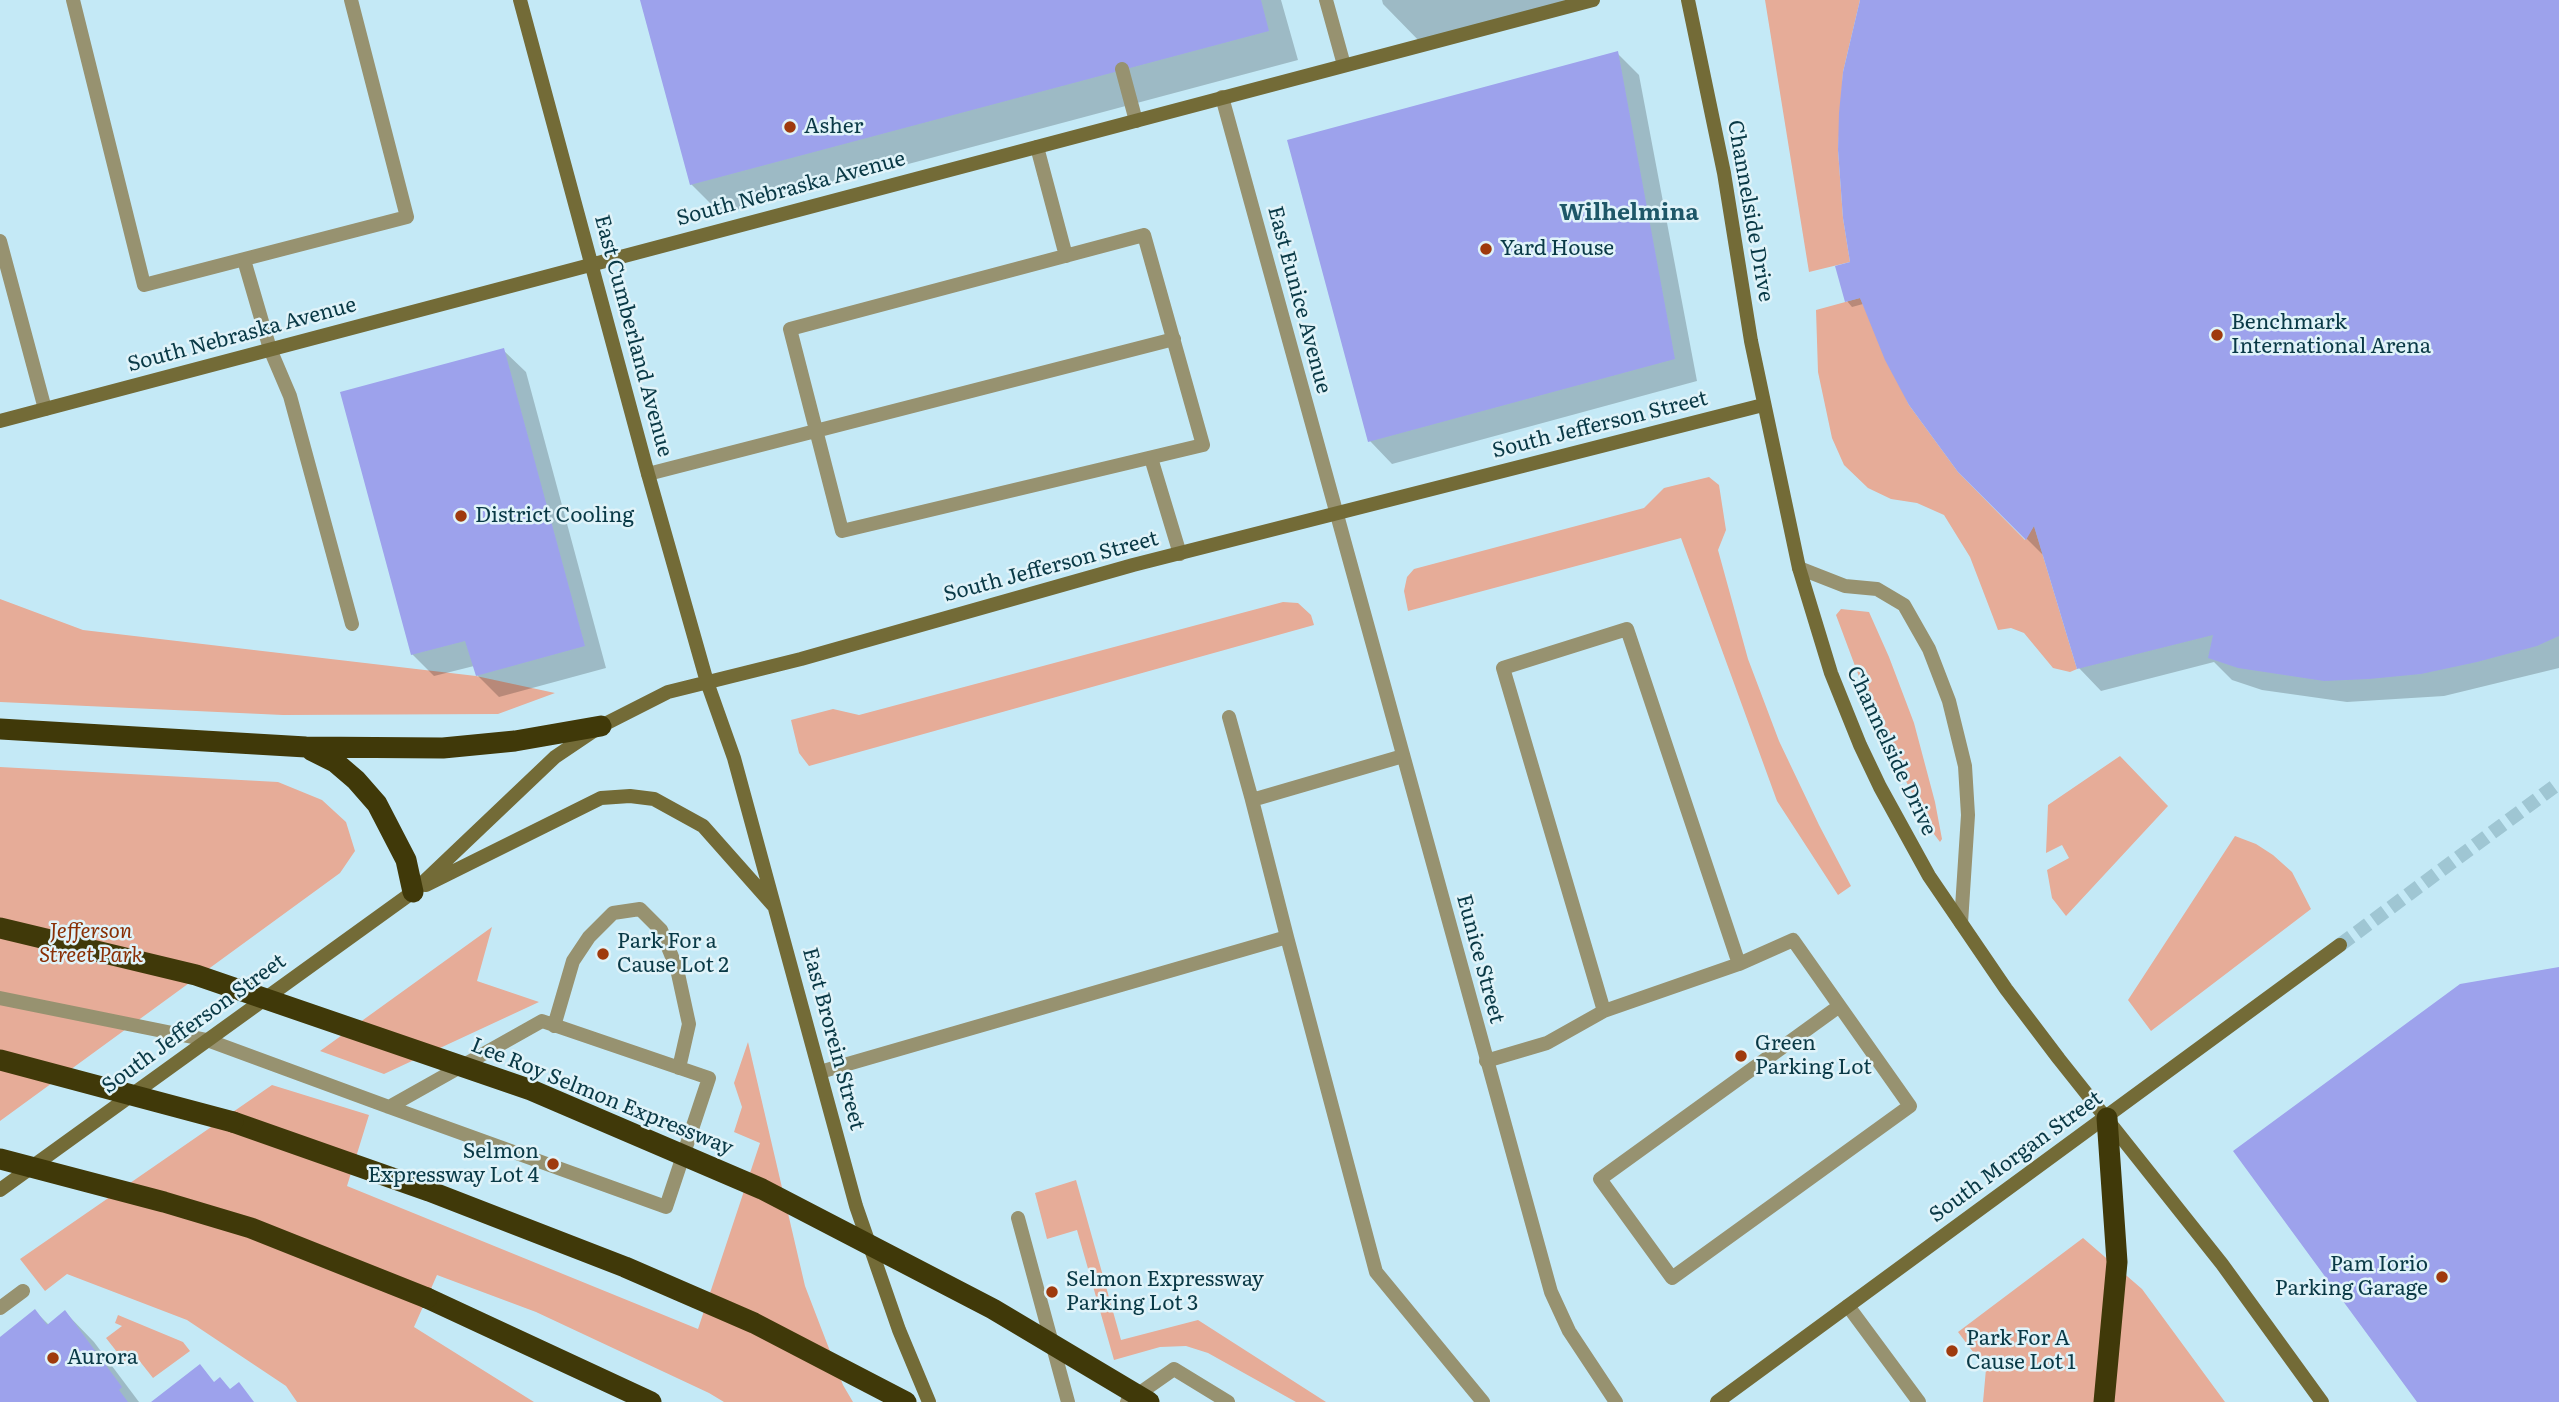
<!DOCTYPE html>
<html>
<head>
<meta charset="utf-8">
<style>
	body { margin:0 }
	canvas { display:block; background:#c4e9f6 }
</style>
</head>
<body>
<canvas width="2559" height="1402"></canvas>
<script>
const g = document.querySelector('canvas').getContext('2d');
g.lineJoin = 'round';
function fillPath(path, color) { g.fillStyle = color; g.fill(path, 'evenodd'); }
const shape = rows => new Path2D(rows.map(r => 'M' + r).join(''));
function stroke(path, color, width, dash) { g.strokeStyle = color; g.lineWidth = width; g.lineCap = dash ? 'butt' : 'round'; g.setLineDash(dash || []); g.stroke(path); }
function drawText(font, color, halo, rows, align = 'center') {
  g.font = font + ' Literata,serif'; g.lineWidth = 5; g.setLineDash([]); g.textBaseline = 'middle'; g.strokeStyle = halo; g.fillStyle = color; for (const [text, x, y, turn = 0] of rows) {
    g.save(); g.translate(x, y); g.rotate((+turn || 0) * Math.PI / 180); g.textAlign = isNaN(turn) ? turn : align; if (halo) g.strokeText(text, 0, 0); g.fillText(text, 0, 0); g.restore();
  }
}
fillPath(shape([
	[1765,0,1860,0,1843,72,1838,150,1843,218,1850,262,1809,272],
	[1860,298,1909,405,1958,472,2025,540,2034,526,2077,669,2070,672,2053,668,2024,633,2011,628,1998,630,1970,557,1944,515,1917,503,1891,499,1868,488,1844,465,1832,438,1818,372,1816,310],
	[1709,477,1719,485,1726,530,1718,550,1748,659,1779,741,1819,825,1851,886,1838,895,1777,801,1681,538,1408,611,1404,591,1407,577,1414,569,1644,508,1664,488],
	[0,599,83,630,476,676,555,693,498,714,283,715,0,702],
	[1283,602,1298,603,1311,615,1314,625,809,766,799,753,791,720,833,709,859,715],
	[1841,609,1869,612,1889,657,1914,723,1935,802,1942,839,1940,842,1931,830,1893,756,1864,690,1836,615],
	[2120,756,2168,806,2066,916,2052,898,2047,870,2069,858,2062,845,2046,853,2048,805],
	[0,767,278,782,322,800,346,822,355,851,340,873,0,1121],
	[2235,836,2256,844,2273,855,2292,872,2311,909,2151,1031,2128,1000],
	[492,927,477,981,539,1002,384,1074,320,1051],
	[748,1042,805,1286,843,1385,853,1402,724,1402,709,1393,536,1312,437,1275,414,1327,534,1402,297,1402,286,1386,187,1320,67,1274,45,1291,20,1259,272,1085,369,1115,347,1186,698,1329,760,1143,734,1132,742,1107,734,1083],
	[1076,1180,1121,1340,1198,1320,1326,1402,1296,1402,1208,1353,1186,1346,1160,1347,1114,1360,1077,1230,1047,1239,1035,1193],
	[2083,1238,2142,1289,2225,1402,1983,1402,1986,1369,1958,1332],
	[118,1315,183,1342,190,1351,153,1378,138,1359,128,1366,106,1338,122,1326,115,1323]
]), '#e6ac98');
fillPath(shape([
	[642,0,1281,0,1298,60,721,214,691,184],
	[1382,0,1593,0,1424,46,1383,4],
	[1863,0,2559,0,2559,668,2444,696,2347,702,2262,690,2232,680,2214,662,2101,691,2079,668,2046,558,1959,471,1863,304,1852,307,1847,301,1852,263],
	[1617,53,1639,75,1697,381,1392,464,1370,441],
	[503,350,526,372,606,668,499,697,477,675,474,666,434,676,412,654],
	[35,1311,49,1325,65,1312,94,1342,139,1402,0,1402,0,1340]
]), '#0003');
fillPath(shape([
	[640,0,1261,0,1269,31,690,185],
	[1860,0,2559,0,2559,636,2537,646,2477,662,2421,674,2369,679,2324,681,2238,668,2208,658,2213,635,2077,669,2034,526,2026,540,1958,472,1909,405,1885,360,1860,298,1845,302,1835,266,1850,262,1843,218,1838,150,1839,113,1843,72],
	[1618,51,1675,359,1368,442,1287,140],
	[504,348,585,646,476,676,465,641,411,655,340,392],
	[2559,967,2559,1402,2417,1402,2233,1151,2460,984],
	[35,1309,47,1325,65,1310,122,1387,119,1390,128,1402,0,1402,0,1337],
	[200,1364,214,1382,220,1377,230,1389,239,1382,254,1402,151,1402]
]), '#9da2ec');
stroke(shape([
	[2340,945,2559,783]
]), '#9fc6d3', 14, [14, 7]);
stroke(shape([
	[73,0,144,285,407,217,351,0],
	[1122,69,1136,121],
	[1037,147,1066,256],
	[1144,235,1203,445,842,531,790,329,1144,235],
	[0,241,45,409],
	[244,260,270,349,290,396,352,624],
	[1151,458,1180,554],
	[648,474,1174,339],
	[1799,568,1845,586,1877,589,1904,605,1929,649,1949,701,1965,766,1968,815,1961,923],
	[1229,717,1252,800],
	[1287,937,1376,1272,1483,1402],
	[0,998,207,1040,389,1107,666,1207,709,1078,542,1021,389,1107],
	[1604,1011,1503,668,1627,629,1739,964],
	[554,1026,573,961,589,937,613,913,640,909,661,930,677,969,689,1024,679,1068],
	[1486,1061,1547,1043,1604,1011,1739,964,1793,940,1910,1106,1672,1278,1600,1179,1838,1007],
	[820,1072,1287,937,1252,800,1403,756],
	[1018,1218,1068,1402],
	[1848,1306,1919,1402],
	[0,1308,23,1291],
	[1127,1402,1174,1369,1228,1402]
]), '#979270', 14);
stroke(shape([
	[1326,0,1344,65],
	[1222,97,1551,1292,1569,1331,1616,1402]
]), '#979270', 14);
stroke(shape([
	[520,0,648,474,707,682,734,758,856,1206,899,1330,929,1402],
	[1688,0,1724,173,1751,341,1799,568,1831,673,1860,745,1880,787,1929,876,2006,989,2059,1059,2222,1264,2322,1402],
	[0,421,1593,0],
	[426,885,601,798,630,796,654,799,703,826,773,905],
	[0,1190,413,892,555,757,601,726,668,692,801,659,1133,565,1763,405],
	[1717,1402,2340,945]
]), '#736b37', 14);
stroke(shape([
	[0,729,306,747,443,748,515,741,601,726],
	[311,750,335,762,356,780,377,804,406,860,413,892],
	[233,1122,429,1191,625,1267,754,1323,906,1402],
	[427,1298,651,1402],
	[2104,1402,2117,1262,2107,1118]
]), '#403909', 21);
stroke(shape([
	[0,928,196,975,531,1090,762,1189,993,1309,1149,1402],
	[0,1060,233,1122],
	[0,1159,164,1202,251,1228,427,1298]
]), '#403909', 21);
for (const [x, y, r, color] of [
	[790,127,7,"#9f3a0d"],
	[1486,249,7,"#9f3a0d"],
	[2217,335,7,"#9f3a0d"],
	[461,516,7,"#9f3a0d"],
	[603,954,7,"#9f3a0d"],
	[1741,1056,7,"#9f3a0d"],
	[553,1164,7,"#9f3a0d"],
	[2442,1277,7,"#9f3a0d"],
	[1052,1292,7,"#9f3a0d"],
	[1952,1351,7,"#9f3a0d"],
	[53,1358,7,"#9f3a0d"]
]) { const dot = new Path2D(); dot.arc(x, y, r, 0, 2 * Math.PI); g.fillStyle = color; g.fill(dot); stroke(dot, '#e0f3f9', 2.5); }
drawText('21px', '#093946', '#e0f3f9', [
	["Asher",804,127],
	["Yard House",1500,249],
	["Benchmark",2231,323],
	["International Arena",2231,347],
	["District Cooling",475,516],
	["Park For a",617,942],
	["Cause Lot 2",617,966],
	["Green",1755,1044],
	["Parking Lot",1755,1068],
	["Selmon",539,1152,"right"],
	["Expressway Lot 4",539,1176,"right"],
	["Pam Iorio",2428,1265,"right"],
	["Parking Garage",2428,1289,"right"],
	["Selmon Expressway",1066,1280],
	["Parking Lot 3",1066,1304],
	["Park For A",1966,1339],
	["Cause Lot 1",1966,1363],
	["Aurora",67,1358]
], 'left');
drawText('21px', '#093946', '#e0f3f9', [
	["South Nebraska Avenue",791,189,-15],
	["Channelside Drive",1750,211,80],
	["East Eunice Avenue",1299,300,75],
	["South Nebraska Avenue",242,335,-15],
	["East Cumberland Avenue",633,336,75],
	["South Jefferson Street",1600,425,-14],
	["South Jefferson Street",1051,567,-15],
	["Channelside Drive",1891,751,65],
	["Eunice Street",1480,959,75],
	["South Jefferson Street",194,1024,-36],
	["East Brorein Street",833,1039,75],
	["Lee Roy Selmon Expressway",602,1097,22],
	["South Morgan Street",2016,1157,-36]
]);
drawText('italic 21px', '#892f05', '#e0f3f9', [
	["Jefferson",91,932],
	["Street Park",91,956]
]);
drawText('bold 23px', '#1e5768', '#e0f3f9', [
	["Wilhelmina",1629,213]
]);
</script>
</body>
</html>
